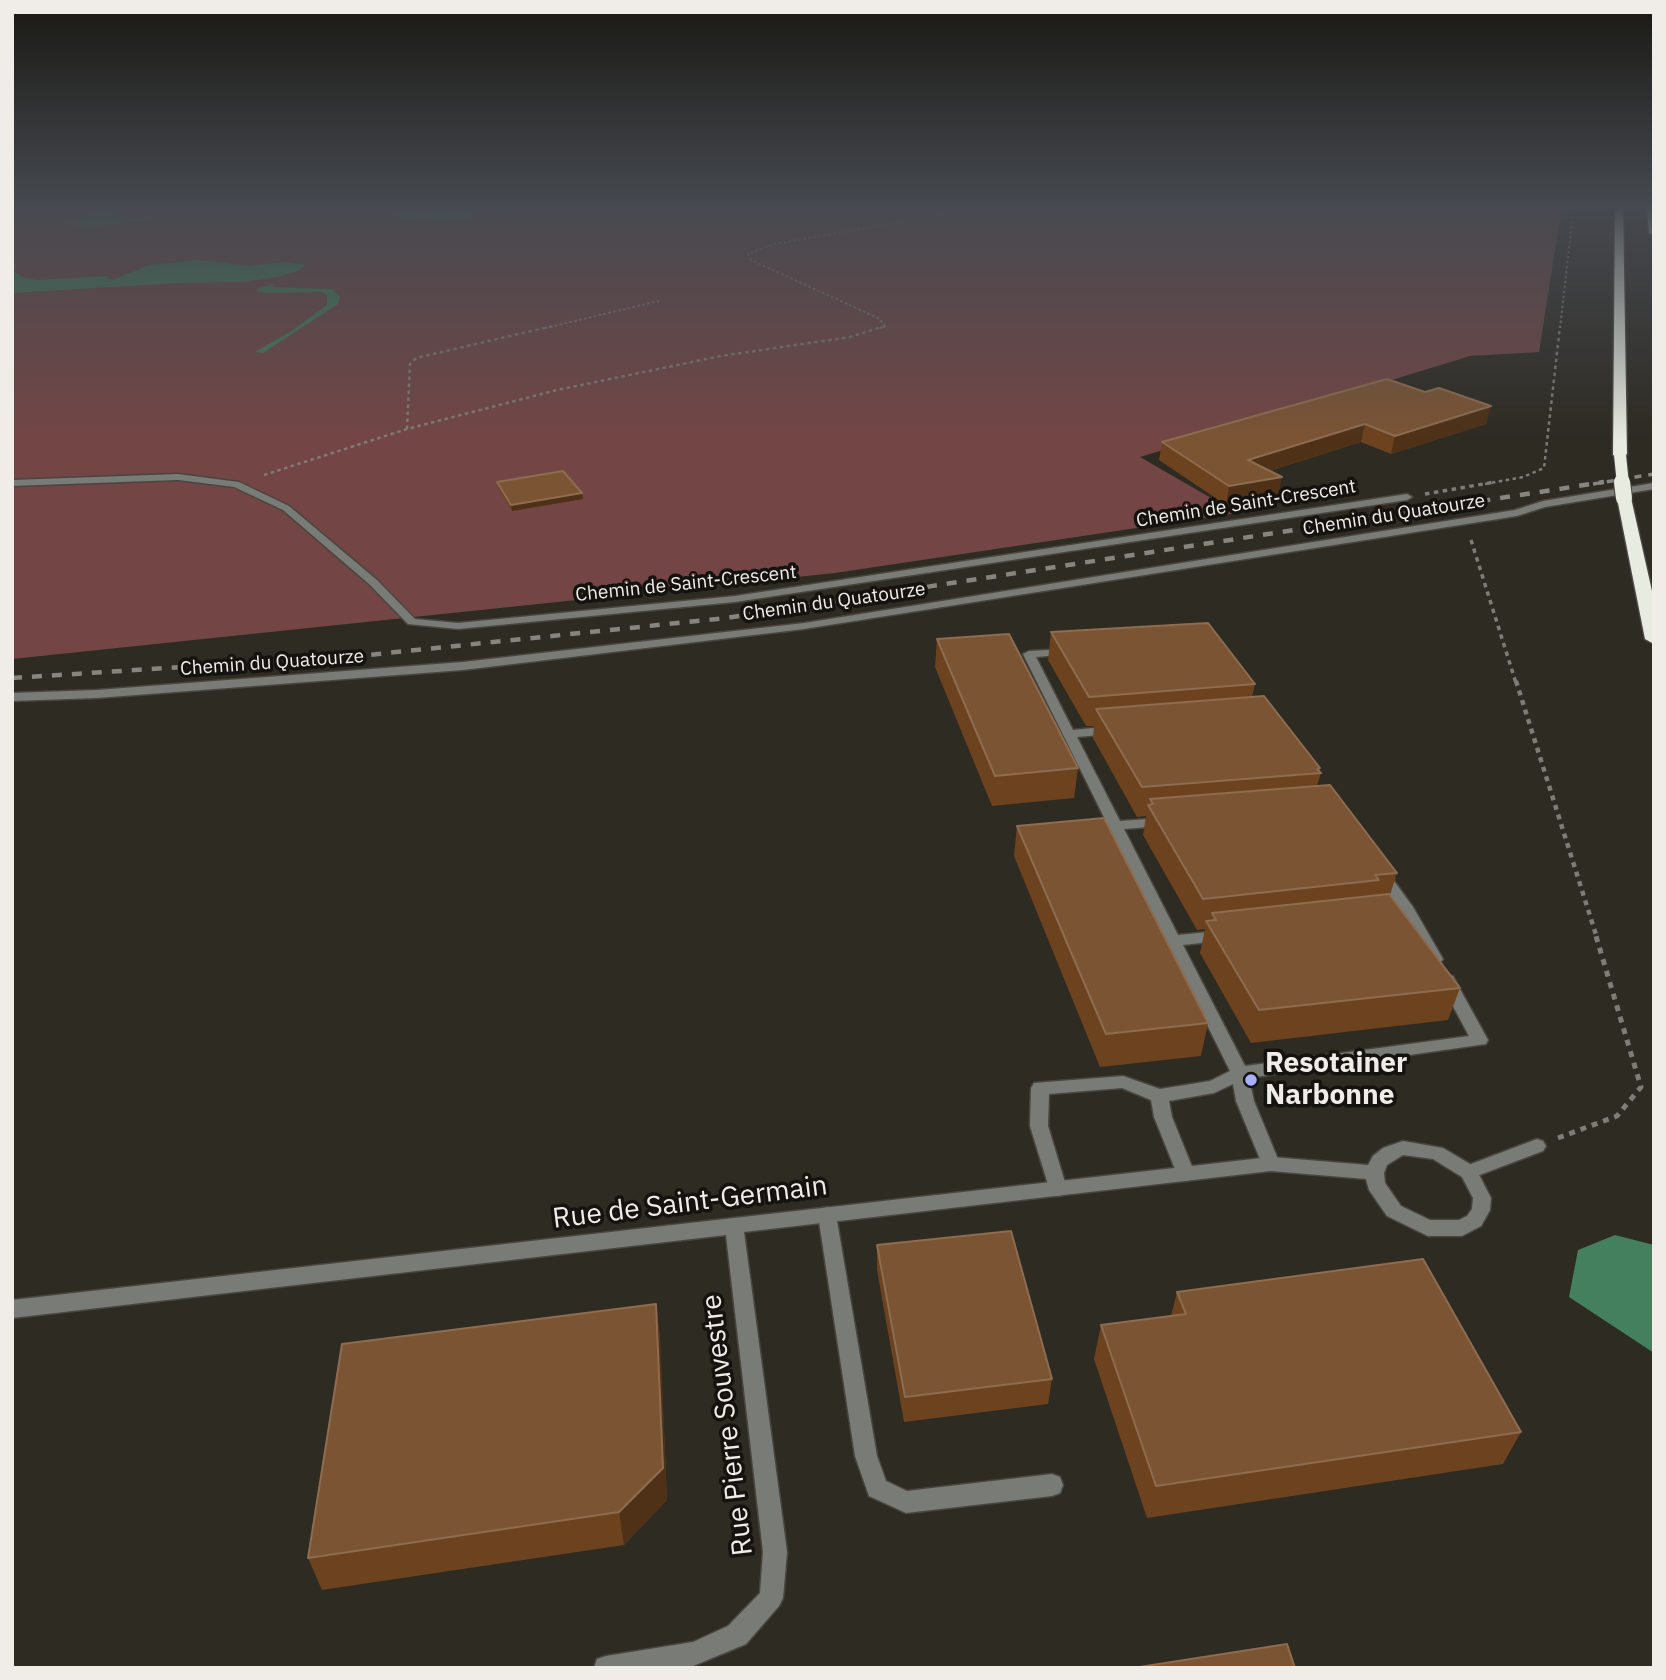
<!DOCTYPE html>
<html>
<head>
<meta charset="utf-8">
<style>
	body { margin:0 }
	#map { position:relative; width:1666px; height:1680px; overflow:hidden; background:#2e2b23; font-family:"IBM Plex Sans",sans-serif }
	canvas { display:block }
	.frame { position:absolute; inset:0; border:14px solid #f0ede8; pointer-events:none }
</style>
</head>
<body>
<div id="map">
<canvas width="1666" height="1680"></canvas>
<div class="frame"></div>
</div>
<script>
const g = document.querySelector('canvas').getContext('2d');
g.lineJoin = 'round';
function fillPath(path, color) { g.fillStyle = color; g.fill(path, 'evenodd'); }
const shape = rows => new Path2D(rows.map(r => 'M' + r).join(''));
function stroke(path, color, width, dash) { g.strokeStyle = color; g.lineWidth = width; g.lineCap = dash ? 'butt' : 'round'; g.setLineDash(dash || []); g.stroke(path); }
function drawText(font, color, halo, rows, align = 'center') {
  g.font = font + ' "IBM Plex Sans",sans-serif'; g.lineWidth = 7; g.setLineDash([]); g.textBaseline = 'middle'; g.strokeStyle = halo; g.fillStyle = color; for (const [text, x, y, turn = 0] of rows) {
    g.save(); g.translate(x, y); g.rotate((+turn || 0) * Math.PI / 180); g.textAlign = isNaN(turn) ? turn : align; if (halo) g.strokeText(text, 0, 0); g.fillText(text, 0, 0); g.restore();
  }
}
fillPath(shape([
	[12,205,1562,205,1539,352,1470,356,1140,457,1237,513,835,573,12,659]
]), '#734645');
fillPath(shape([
	[465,206,473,208,469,213,474,217,451,221,408,220,391,214,402,210,434,213],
	[100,209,120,217,156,216,146,221,88,227,67,224],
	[199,260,249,266,284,262,306,265,298,271,277,277,243,282,177,283,12,293,12,263,17,266,14,271,22,277,37,280,108,276,107,279,112,280,150,265],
	[276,283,271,287,332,289,340,297,338,304,263,353,255,352,293,330,327,305,327,295,321,292,272,293,258,292,257,289],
	[1615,1235,1654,1245,1654,1353,1569,1297,1578,1250]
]), '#44805d');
fillPath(shape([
	[518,205,523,205,501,215,498,214,518,205]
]), '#44805d');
const service = shape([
	[1066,649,1072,652,1070,654,1036,657,1073,730,1113,726,1119,730,1113,734,1077,737,1120,821,1162,818,1169,822,1162,826,1124,829,1178,935,1219,931,1227,936,1219,941,1183,945,1245,1066,1469,1036,1439,980,1441,976,1447,975,1453,976,1455,980,1488,1040,1486,1044,1249,1078,1254,1101,1280,1164,1277,1169,1271,1171,1265,1169,1262,1164,1236,1101,1233,1084,1214,1093,1169,1101,1172,1117,1195,1174,1192,1179,1186,1181,1180,1179,1177,1174,1154,1117,1151,1100,1122,1088,1049,1094,1048,1126,1067,1189,1065,1194,1058,1196,1051,1194,1030,1126,1031,1088,1034,1083,1123,1076,1160,1089,1210,1081,1230,1071,1023,654,1029,651,1066,649],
	[1381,869,1386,870,1413,907,1443,959,1440,963,1430,963,1399,909,1374,873,1381,869],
	[1537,1139,1543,1141,1546,1146,1543,1151,1469,1179,1463,1177,1460,1172,1463,1167,1537,1139],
	[827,1207,834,1210,836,1215,877,1456,886,1481,907,1491,1052,1474,1060,1477,1063,1485,1060,1493,1052,1496,906,1513,869,1496,855,1456,818,1215,820,1210,827,1207]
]);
const minor = shape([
	[178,474,239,482,289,506,377,580,415,619,458,623,735,596,1407,494,1412,497,1407,500,735,602,458,629,408,624,369,584,283,510,234,487,178,480,12,486,12,480,178,474],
	[1654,483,1654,489,1545,507,1517,516,804,629,463,670,97,698,12,701,12,693,97,690,463,662,804,623,1515,510,1543,501,1654,483],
	[1403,1141,1443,1148,1475,1167,1491,1198,1490,1210,1481,1226,1462,1236,1428,1236,1387,1216,1369,1190,1366,1179,1271,1171,744,1232,787,1552,783,1598,779,1606,746,1644,693,1666,684,1668,594,1668,597,1659,606,1656,693,1642,728,1626,760,1593,763,1552,726,1235,12,1318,12,1300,1271,1157,1368,1165,1373,1156,1383,1148,1403,1141],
	[1403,1155,1433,1159,1462,1177,1473,1198,1472,1209,1467,1216,1459,1220,1430,1220,1401,1206,1385,1183,1384,1173,1387,1165,1403,1155]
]);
const motorway = shape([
	[1615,205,1623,205,1627,455,1620,459,1613,455,1615,205],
	[1647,205,1654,205,1654,236,1649,233,1647,205],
	[1624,494,1631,498,1654,600,1654,644,1645,639,1617,498,1624,494]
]);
stroke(service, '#49463f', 3);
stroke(minor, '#49463f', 3);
stroke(motorway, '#49463f', 3);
stroke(shape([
	[545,328,659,301],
	[880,328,885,326,878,318,751,260,748,254,775,244,998,205],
	[1560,328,1574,205]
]), '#7f7c75', 2, [2.5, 2.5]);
stroke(shape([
	[407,429,410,364,416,358,553,326],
	[264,475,407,429,557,390,721,356,850,337,885,326],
	[1485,484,1523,477,1544,468,1560,326]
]), '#7f7c75', 2.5, [3.5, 3.5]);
stroke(shape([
	[1425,494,1495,482],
	[1471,540,1516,683]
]), '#7f7c75', 3.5, [4.5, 4.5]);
stroke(shape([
	[1516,681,1597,938]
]), '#7f7c75', 4.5, [5, 5]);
stroke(shape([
	[1558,1138,1617,1116,1641,1087,1596,936]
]), '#7f7c75', 5, [6, 6]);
fillPath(service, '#797b76');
fillPath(minor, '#797b76');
fillPath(motorway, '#e7ebe0');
stroke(shape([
	[1593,484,1654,474]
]), '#88857e', 3.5, [7, 7]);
stroke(shape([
	[12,678,368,655,726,618,1604,482]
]), '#88857e', 4.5, [10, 10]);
const motorwayBridgeFar1 = shape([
	[1620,455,1623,484]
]);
const motorwayBridge = shape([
	[1622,482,1624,498]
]);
stroke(motorwayBridgeFar1, '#49463f', 14, []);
stroke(motorwayBridge, '#49463f', 18, []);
stroke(motorwayBridgeFar1, '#e7ebe0', 12);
stroke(motorwayBridge, '#e7ebe0', 16);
fillPath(shape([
	[1387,379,1486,424,1391,454,1361,442,1269,471,1278,496,1226,505,1159,460,1162,442],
	[497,482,583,499,512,511,498,488],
	[1051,632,1255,684,1252,697,1320,768,1319,771,1321,773,1317,786,1397,873,1390,895,1460,988,1448,1020,1251,1043,1200,953,1205,929,1197,930,1143,835,1146,816,1137,817,1093,738,1094,726,1086,726,1048,660],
	[937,639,1078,768,1074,798,992,806,935,667],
	[1017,826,1208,1023,1201,1056,1100,1067,1014,856],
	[877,1245,1052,1379,1048,1404,904,1422,877,1270],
	[1177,1292,1521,1432,1503,1464,1147,1518,1094,1359,1101,1325,1171,1316],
	[656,1304,660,1337,667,1500,624,1545,322,1590,308,1558]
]), '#6d421e');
fillPath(shape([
	[1491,406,1486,424,1391,454,1395,436],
	[1365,424,1361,442,1245,478,1248,460],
	[1282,477,1278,496,1226,505,1229,486],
	[582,493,583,499,512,511,511,505],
	[656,1304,660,1337,667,1500,624,1545,619,1512]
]), '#4e3117');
const building = shape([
	[1387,379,1425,392,1439,388,1491,406,1395,436,1365,424,1248,460,1282,477,1229,486,1162,442,1387,379],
	[563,471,582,493,511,505,497,482,563,471],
	[1208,623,1255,684,1089,697,1051,632,1208,623],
	[1009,634,1078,768,995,776,937,639,1009,634],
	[1264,696,1320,768,1317,769,1321,773,1142,787,1096,709,1264,696],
	[1330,785,1397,873,1375,875,1379,880,1203,899,1148,805,1153,804,1150,799,1330,785],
	[1104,818,1208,1023,1106,1034,1017,826,1104,818],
	[1389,894,1460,988,1259,1010,1206,921,1216,920,1212,913,1389,894],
	[1011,1231,1052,1379,905,1397,877,1245,1011,1231],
	[1423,1259,1521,1432,1156,1486,1101,1325,1186,1314,1177,1292,1423,1259],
	[656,1304,663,1468,619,1512,308,1558,342,1344,656,1304],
	[1287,1644,1295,1668,1133,1668,1287,1644]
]);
fillPath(building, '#7b5434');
stroke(building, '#8d6c50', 2);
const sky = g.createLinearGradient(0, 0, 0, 440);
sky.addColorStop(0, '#191813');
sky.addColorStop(0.47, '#464a50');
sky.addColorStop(1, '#464a5000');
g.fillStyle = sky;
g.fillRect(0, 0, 1666, 440);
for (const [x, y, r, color] of [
	[1251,1080,7,"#a8b0fc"]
]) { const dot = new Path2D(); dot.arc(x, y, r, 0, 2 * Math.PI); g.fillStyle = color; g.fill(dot); stroke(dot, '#151310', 2.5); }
drawText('19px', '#f0ede8', '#151310', [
	["Chemin de Saint-Crescent",1246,504,-9],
	["Chemin du Quatourze",1394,515,-9],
	["Chemin de Saint-Crescent",686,584,-6],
	["Chemin du Quatourze",834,602,-8],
	["Chemin du Quatourze",272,663,-4]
]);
drawText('bold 28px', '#f0ede8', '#151310', [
	["Resotainer",1265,1064],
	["Narbonne",1265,1096]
], 'left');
drawText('28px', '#f0ede8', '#151310', [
	["Rue de Saint-Germain",690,1203,-7],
	["Rue Pierre Souvestre",728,1425,-97]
]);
</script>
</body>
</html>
